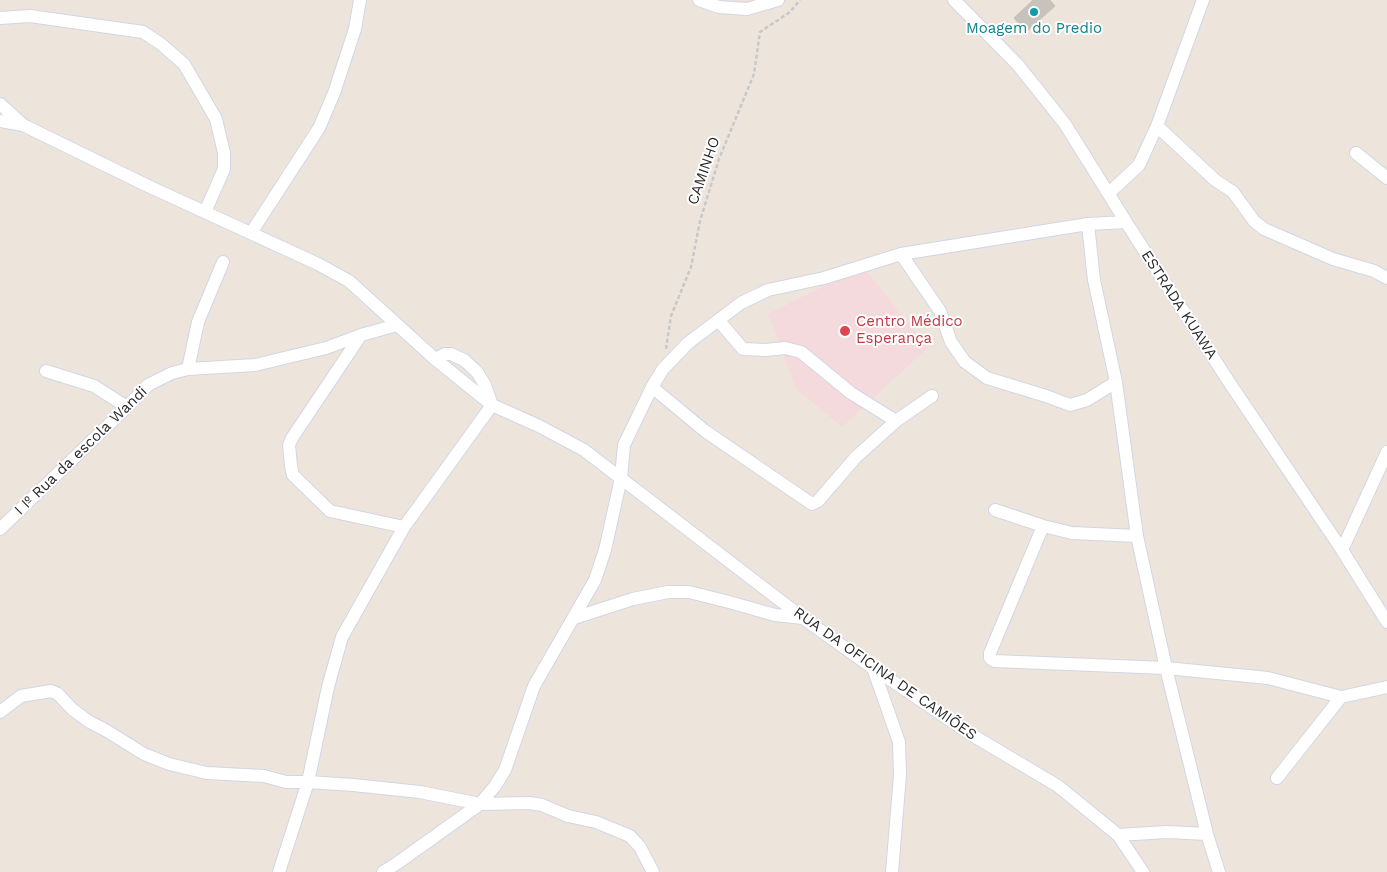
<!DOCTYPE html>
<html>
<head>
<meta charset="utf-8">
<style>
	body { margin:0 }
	canvas { display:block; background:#ede5dc }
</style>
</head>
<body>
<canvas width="1387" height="872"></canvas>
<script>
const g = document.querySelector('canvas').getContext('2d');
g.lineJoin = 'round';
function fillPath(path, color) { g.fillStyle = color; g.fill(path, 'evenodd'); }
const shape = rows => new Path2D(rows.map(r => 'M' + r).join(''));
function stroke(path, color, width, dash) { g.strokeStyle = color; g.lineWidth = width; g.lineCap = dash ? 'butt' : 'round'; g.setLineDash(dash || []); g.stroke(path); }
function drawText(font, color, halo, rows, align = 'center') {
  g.font = font + ' "Work Sans",sans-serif'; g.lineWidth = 4; g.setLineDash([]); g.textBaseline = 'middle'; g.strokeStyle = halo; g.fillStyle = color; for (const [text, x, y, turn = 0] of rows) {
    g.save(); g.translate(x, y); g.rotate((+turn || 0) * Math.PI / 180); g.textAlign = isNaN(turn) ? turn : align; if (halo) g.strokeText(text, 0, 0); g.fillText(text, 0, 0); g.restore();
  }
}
fillPath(shape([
	[863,266,928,348,842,427,796,389,768,314]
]), '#f4dadd');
const building = shape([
	[1033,0,1050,0,1055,6,1026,32,1014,18,1033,0]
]);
fillPath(building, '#c8c2bc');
stroke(building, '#c8c1b6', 1);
const minor = shape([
	[699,0,719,7,747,9,778,0],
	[954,0,1018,65,1065,124,1126,222,1229,382,1342,550,1387,622],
	[0,18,30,16,143,32,161,44,184,64,216,119,224,153,224,169,205,212],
	[0,104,23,125,148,186,318,264,349,281,435,359,492,405,539,426,584,450,803,618,873,668,972,735,1058,786,1118,835,1143,872],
	[0,121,23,125],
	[1157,126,1215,180,1233,192,1254,221,1264,229,1333,259,1374,271,1387,278],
	[1356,153,1387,178],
	[1109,193,1139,165,1157,126,1203,0],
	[1088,224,1094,280,1116,382,1137,536,1166,668,1207,834,1219,872],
	[251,233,319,128,334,93,355,29,360,0],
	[901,254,940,311,951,342,965,362,987,378,1046,396,1070,405,1087,400,1116,382],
	[719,321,743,349,766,350,785,348,801,352,851,393,896,421,932,396],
	[361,335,292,438,289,445,291,466,293,475,330,511,404,527],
	[188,369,198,322,223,262],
	[46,371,94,386,127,407],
	[652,387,705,431,812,504,818,501,856,457,896,421],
	[995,510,1043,526,1072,533,1137,536],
	[1043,526,990,653,990,658,994,661,1166,668,1268,678,1341,697,1387,687],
	[0,529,127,407,148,385,172,373,188,369,255,365,326,348,361,335,397,325],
	[1342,550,1387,452],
	[574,618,633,599,668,592,689,592,729,602,775,615,803,618],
	[873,668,899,742,900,775,892,872],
	[0,712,21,696,51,691,58,694,72,709,88,721,107,731,144,754,169,764,207,773,264,776,286,782,308,782,353,785,420,792,480,804,530,803,542,805,568,816,596,822,630,836,640,847,653,872],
	[1277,778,1341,697],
	[1118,835,1167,832,1207,834],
	[279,872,308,782,328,687,342,637,404,527,492,405,485,385,477,372,464,360,451,354,445,354,435,359],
	[383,872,396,864,480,804,495,786,505,770,534,686,595,580,605,550,621,478,624,445,652,387,663,369,688,343,741,303,768,290,824,278,901,254,1088,224,1126,222]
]);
stroke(minor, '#d2d6e4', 14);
stroke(shape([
	[666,349,671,316,691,267,700,221,719,159,754,74,760,32,790,12,800,0]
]), '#c8c8c8', 2.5, [4, 2.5]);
stroke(minor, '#fff', 12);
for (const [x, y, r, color] of [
	[1034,12,5,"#0f9aa8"],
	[845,331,6,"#e0444e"]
]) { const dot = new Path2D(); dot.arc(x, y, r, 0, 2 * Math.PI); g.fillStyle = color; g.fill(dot); stroke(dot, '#fff', 2); }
drawText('15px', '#0d838f', '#fff', [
	["Moagem do Predio",1034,29]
]);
drawText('15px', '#2b2b2b', '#fff', [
	["CAMINHO",704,171,-71],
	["ESTRADA KUAWA",1179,305,57],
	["I Iº Rua da escola Wandi",81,451,-44],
	["RUA DA OFICINA DE CAMIÕES",885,674,35]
]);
drawText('15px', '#be3a42', '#fff', [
	["Centro Médico",856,322],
	["Esperança",856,339]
], 'left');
</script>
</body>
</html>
